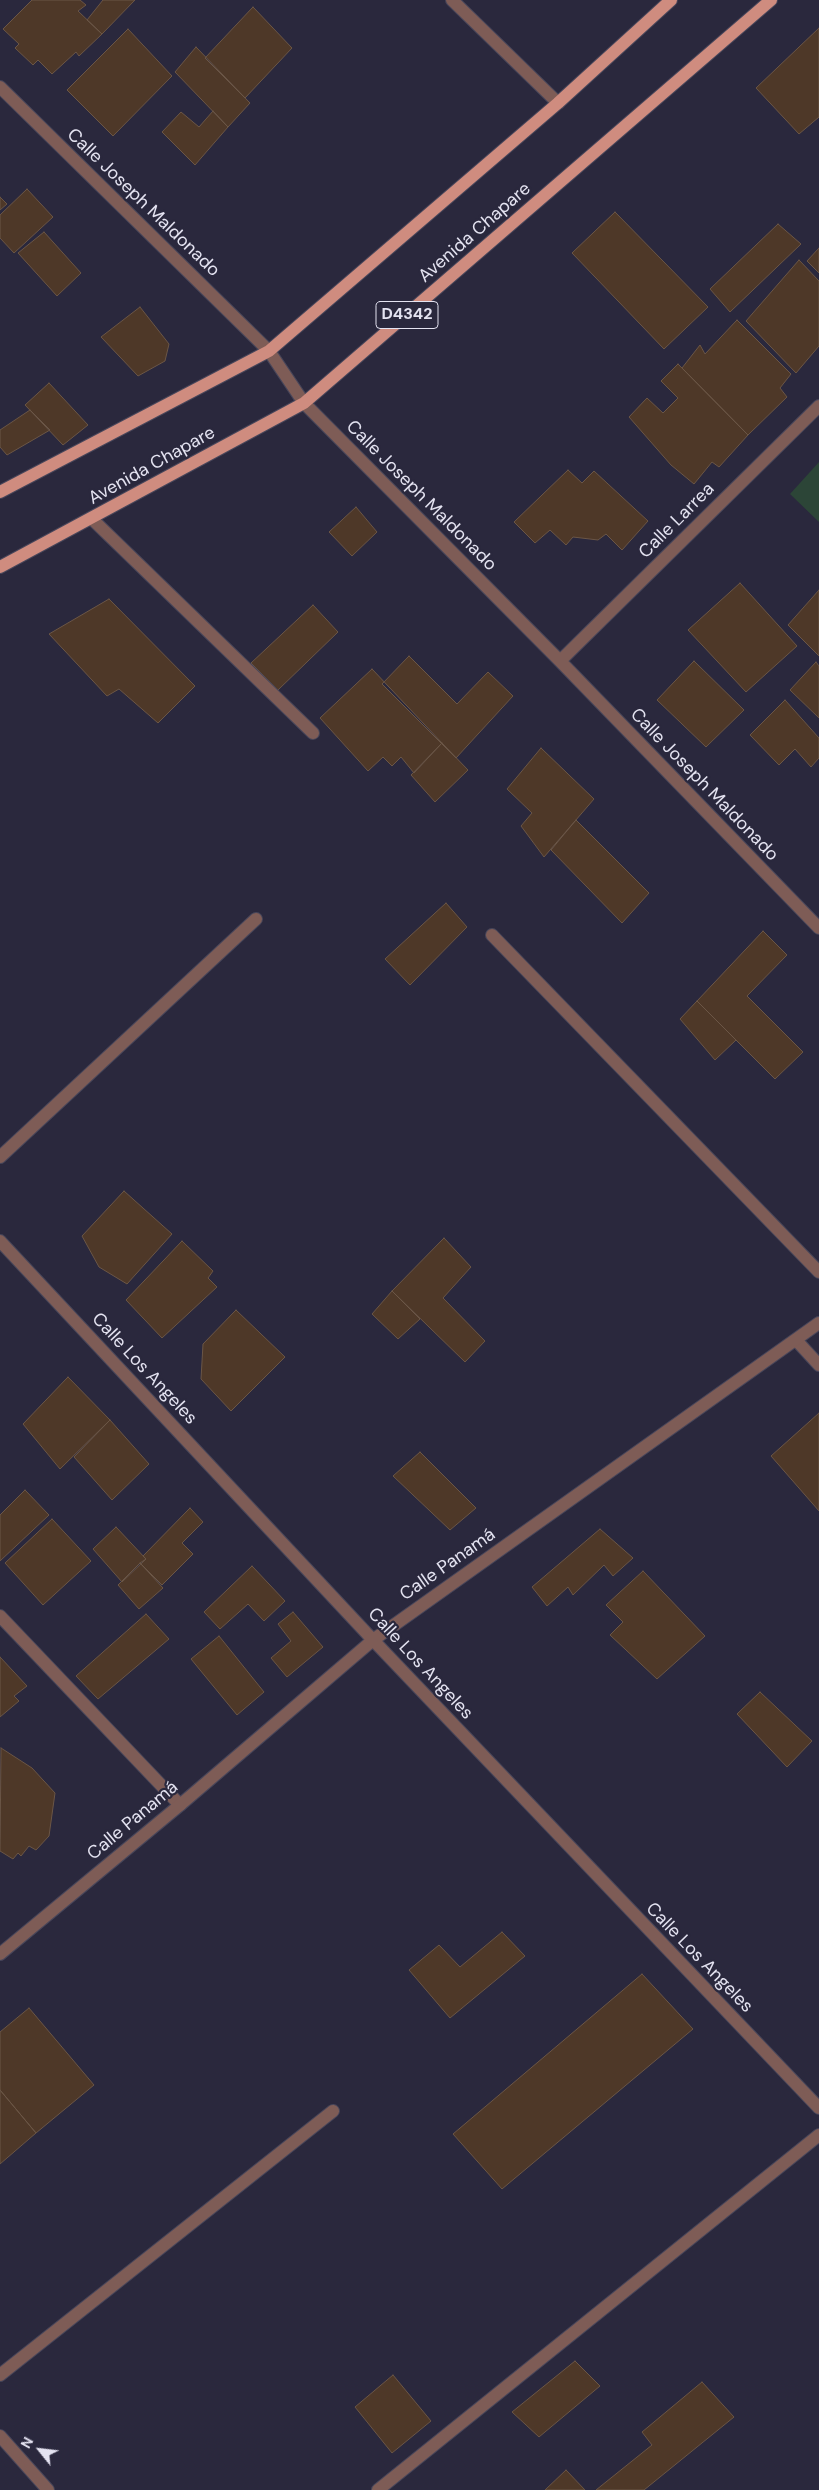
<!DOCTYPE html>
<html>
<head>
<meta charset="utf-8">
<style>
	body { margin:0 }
	#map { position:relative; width:819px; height:2490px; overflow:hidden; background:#2a283d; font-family:"DM Sans",sans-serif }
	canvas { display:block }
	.north { position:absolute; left:15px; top:2425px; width:50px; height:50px; -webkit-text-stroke:4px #2a283d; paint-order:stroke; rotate:299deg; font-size:14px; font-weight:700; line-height:20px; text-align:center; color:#e4e3f1 }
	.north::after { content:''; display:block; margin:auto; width:18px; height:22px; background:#e4e3f1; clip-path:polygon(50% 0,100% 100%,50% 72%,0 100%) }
</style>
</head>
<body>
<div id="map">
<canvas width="819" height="2490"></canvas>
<div class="north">N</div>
</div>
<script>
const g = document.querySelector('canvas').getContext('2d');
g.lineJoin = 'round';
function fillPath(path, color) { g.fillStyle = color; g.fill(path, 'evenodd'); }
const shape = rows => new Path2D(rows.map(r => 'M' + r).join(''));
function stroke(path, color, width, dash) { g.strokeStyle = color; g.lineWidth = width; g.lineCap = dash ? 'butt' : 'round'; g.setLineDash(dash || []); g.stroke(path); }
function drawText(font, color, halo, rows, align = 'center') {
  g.font = font + ' "DM Sans",sans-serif'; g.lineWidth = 4.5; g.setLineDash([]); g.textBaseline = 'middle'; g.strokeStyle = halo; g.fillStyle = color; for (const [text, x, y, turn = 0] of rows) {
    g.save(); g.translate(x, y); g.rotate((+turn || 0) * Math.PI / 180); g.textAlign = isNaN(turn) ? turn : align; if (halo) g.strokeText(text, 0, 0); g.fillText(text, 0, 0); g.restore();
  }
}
fillPath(shape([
	[819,462,819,522,790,494]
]), '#2c4537');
const building = shape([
	[32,0,80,0,86,5,78,11,102,34,79,56,76,52,52,74,38,60,33,65,15,48,19,44,3,29,32,0],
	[103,0,135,0,102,34,87,20,103,0],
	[253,7,292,48,245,98,205,58,253,7],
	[819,28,819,117,799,134,756,88,819,28],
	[128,29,172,76,113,136,67,90,128,29],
	[196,47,250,103,228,127,175,72,196,47],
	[213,111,228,127,195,165,162,132,181,112,199,127,213,111],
	[27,189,53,217,14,253,0,238,0,215,27,189],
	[0,197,7,204,0,210,0,197],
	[615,212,708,307,664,349,572,253,615,212],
	[778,224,801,244,730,312,710,289,778,224],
	[44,232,81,273,57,296,18,253,44,232],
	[819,248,819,273,807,261,819,248],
	[799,260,819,281,819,346,796,373,746,321,799,260],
	[140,307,169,344,165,361,138,376,101,337,140,307],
	[737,320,791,374,780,388,787,397,748,435,682,368,700,345,705,354,737,320],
	[678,364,748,435,719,467,712,462,694,484,671,465,629,417,647,398,663,413,678,398,661,381,678,364],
	[49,383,88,425,63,445,25,405,49,383],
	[30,410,50,430,7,455,0,447,0,430,30,410],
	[568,470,582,483,594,471,648,521,622,550,606,534,598,540,573,537,566,545,550,530,535,543,514,522,568,470],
	[356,507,377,532,352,556,329,532,356,507],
	[740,583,797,646,746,692,688,630,740,583],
	[819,590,819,656,788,625,819,590],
	[109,599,195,686,158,723,119,689,107,696,49,634,109,599],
	[313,605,338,632,278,690,251,663,313,605],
	[409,656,457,704,488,672,513,696,456,758,382,684,409,656],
	[694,661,744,710,706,747,657,700,694,661],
	[816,662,819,666,819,718,790,690,816,662],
	[372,669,442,743,414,773,401,757,392,766,383,757,368,771,320,718,372,669],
	[785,700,819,738,819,758,811,767,795,749,779,765,750,735,785,700],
	[442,743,468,770,435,802,411,775,442,743],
	[541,748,594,799,544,857,521,826,532,813,507,789,541,748],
	[576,820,649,893,622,923,551,850,576,820],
	[446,903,467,927,410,985,385,959,446,903],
	[763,931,787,955,747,996,803,1052,775,1079,697,1001,763,931],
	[697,1001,736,1040,715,1060,680,1019,697,1001],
	[124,1191,172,1234,127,1284,99,1267,82,1236,124,1191],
	[444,1238,471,1267,443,1298,485,1341,465,1362,392,1291,444,1238],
	[182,1241,213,1271,208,1278,217,1287,162,1338,126,1300,182,1241],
	[392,1291,420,1319,398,1339,372,1314,392,1291],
	[236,1310,285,1357,231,1411,201,1379,203,1344,236,1310],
	[68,1377,110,1420,60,1469,23,1424,68,1377],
	[819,1413,819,1511,771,1456,819,1413],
	[110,1420,149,1464,112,1500,74,1457,110,1420],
	[420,1452,476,1508,450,1530,393,1476,420,1452],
	[25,1490,49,1515,0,1561,0,1515,25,1490],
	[190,1508,203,1522,182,1543,193,1554,162,1585,140,1563,146,1559,143,1556,190,1508],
	[52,1519,91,1561,43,1605,5,1563,52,1519],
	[116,1527,146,1559,122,1582,93,1549,116,1527],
	[600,1529,633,1558,613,1576,604,1565,573,1595,568,1587,547,1606,532,1587,600,1529],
	[140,1563,163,1588,139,1609,118,1585,140,1563],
	[252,1566,285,1601,264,1621,248,1604,220,1629,204,1612,252,1566],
	[643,1571,705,1636,657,1679,610,1635,623,1622,606,1605,643,1571],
	[293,1612,323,1647,287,1677,271,1658,291,1641,278,1624,293,1612],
	[146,1614,169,1639,98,1699,76,1676,146,1614],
	[219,1636,264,1692,237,1715,191,1659,219,1636],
	[0,1657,27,1686,14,1696,19,1701,0,1717,0,1657],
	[760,1692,812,1741,787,1767,737,1714,760,1692],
	[1,1748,32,1768,55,1793,49,1836,36,1850,29,1846,21,1856,18,1853,13,1859,0,1851,1,1748],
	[502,1932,525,1956,450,2018,409,1970,439,1945,460,1967,502,1932],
	[642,1974,693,2029,502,2189,453,2134,642,1974],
	[29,2008,94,2085,36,2133,0,2090,0,2032,29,2008],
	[0,2090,36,2133,0,2164,0,2090],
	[575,2361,600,2386,539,2437,512,2412,575,2361],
	[393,2375,431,2421,392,2453,355,2407,393,2375],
	[702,2382,734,2417,644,2490,596,2490,652,2445,642,2432,702,2382],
	[566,2470,585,2490,545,2490,566,2470]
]);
fillPath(building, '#4e3828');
stroke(building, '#6b5646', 1);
const lane = shape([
	[92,519,313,733],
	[492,935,819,1272],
	[0,1157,256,919],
	[796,1340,819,1365],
	[0,1616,180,1805],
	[378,2490,819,2135]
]);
const street = shape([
	[452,0,558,103],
	[0,87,269,351,304,403,560,661,819,928],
	[560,661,819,406],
	[0,1241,373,1640,819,2108],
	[0,1954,180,1805,373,1640,819,1323],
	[0,2375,333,2111],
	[0,2436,48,2490]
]);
const primary = shape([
	[0,492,269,351,558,103,671,0],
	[0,567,304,403,771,0]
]);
stroke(lane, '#48465a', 14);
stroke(street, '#48465a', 14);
stroke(primary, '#48465a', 14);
stroke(lane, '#7e5c56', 12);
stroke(street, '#7e5c56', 12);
stroke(primary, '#cf8c7f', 12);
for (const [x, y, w] of [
	[407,315,62]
]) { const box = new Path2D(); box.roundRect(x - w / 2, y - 13.5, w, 27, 4); g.fillStyle = '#2a283d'; g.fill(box); stroke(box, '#e4e3f1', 1); }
drawText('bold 16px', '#e4e3f1', null, [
	["D4342",407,315]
]);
drawText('18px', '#e4e3f1', '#2a283d', [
	["Calle Joseph Maldonado",143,203,44],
	["Avenida Chapare",475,233,-41],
	["Avenida Chapare",152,466,-29],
	["Calle Joseph Maldonado",421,496,45],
	["Calle Larrea",677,521,-45],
	["Calle Joseph Maldonado",704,785,46],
	["Calle Los Angeles",144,1369,47],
	["Calle Panamá",448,1565,-35],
	["Calle Los Angeles",420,1664,47],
	["Calle Panamá",133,1821,-40],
	["Calle Los Angeles",699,1958,46]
]);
</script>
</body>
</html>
